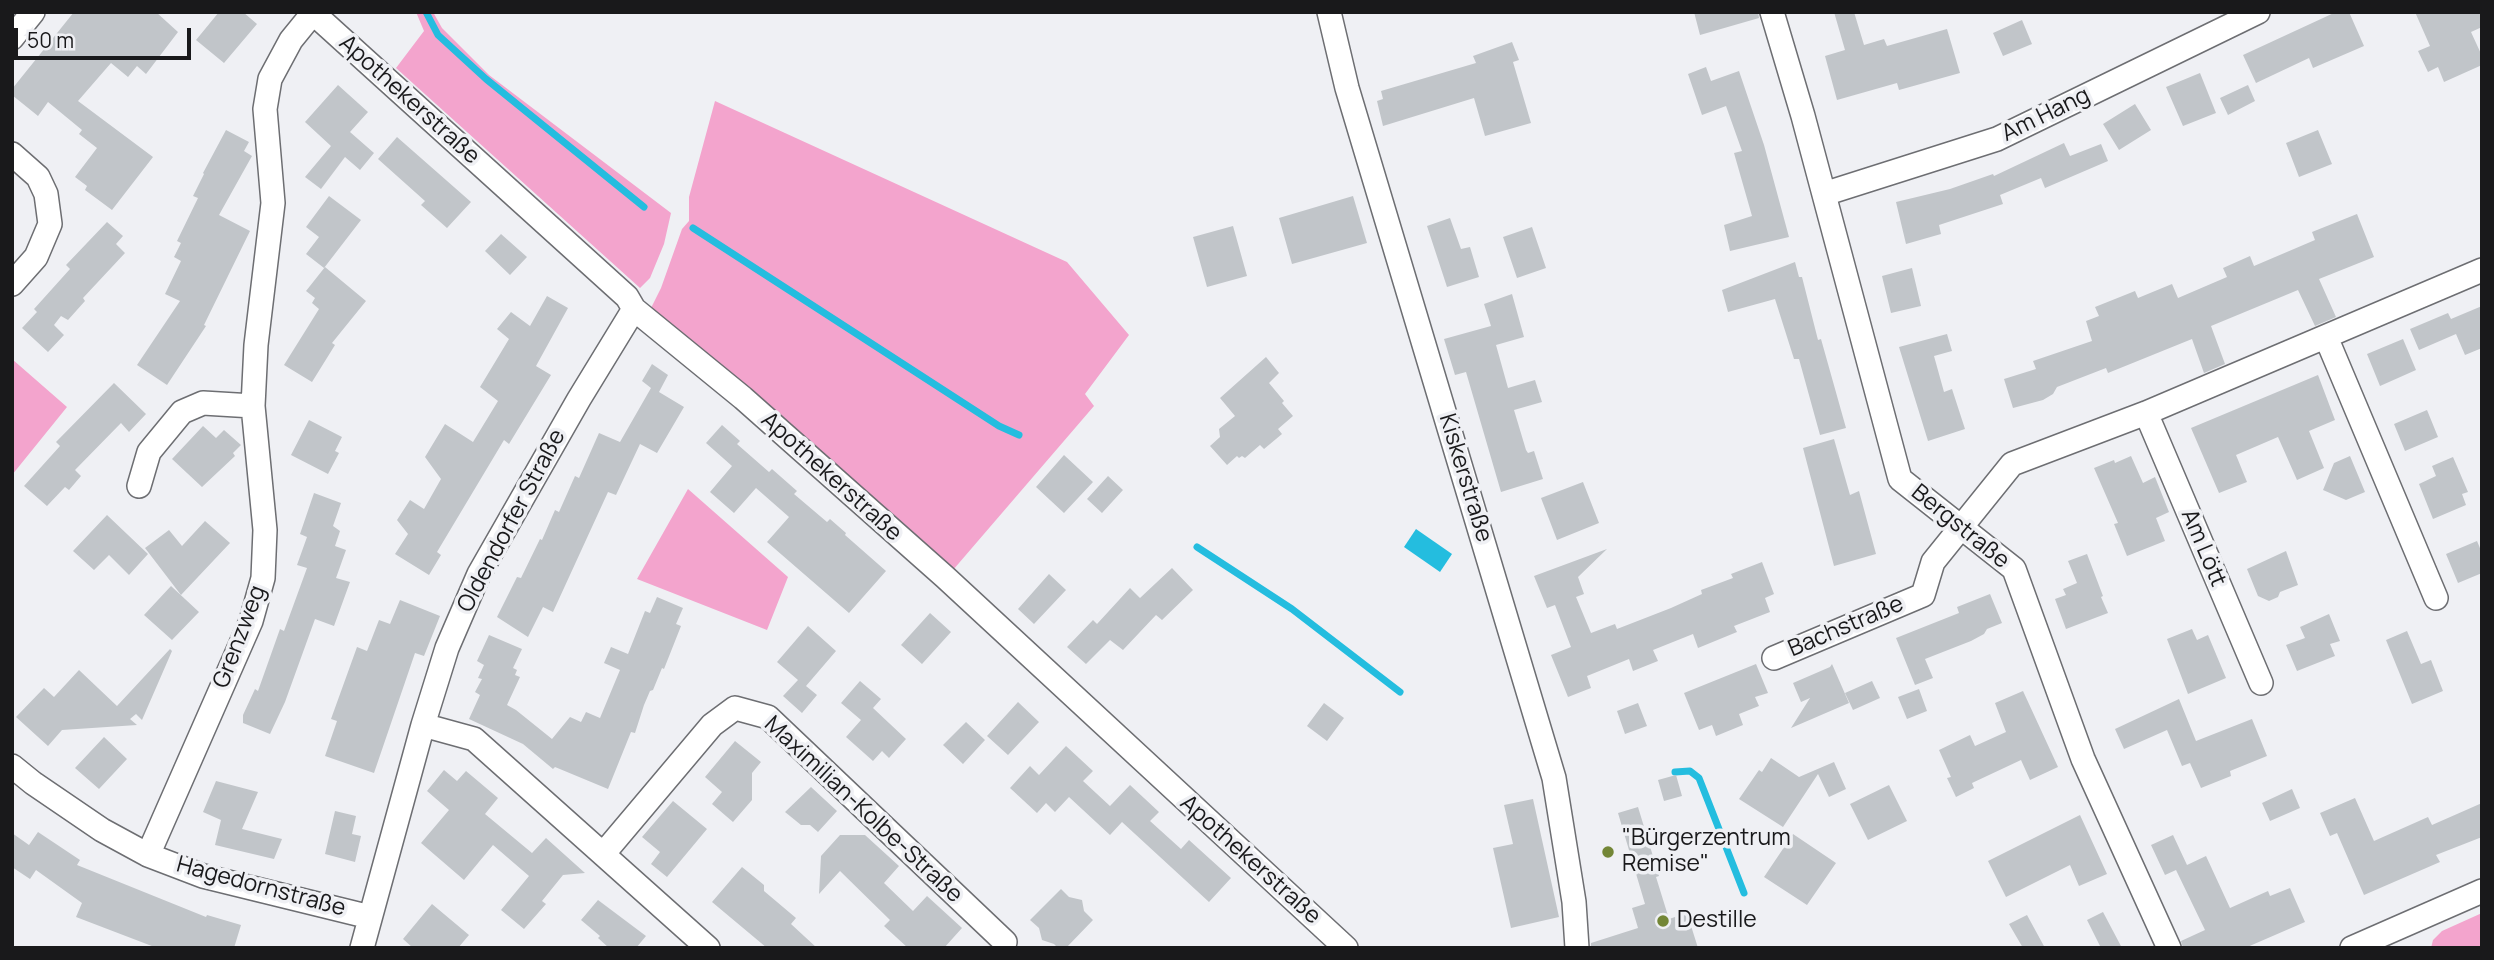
<!DOCTYPE html>
<html>
<head>
<meta charset="utf-8">
<style>
	body { margin:0 }
	#map { position:relative; width:2494px; height:960px; overflow:hidden; background:#eff0f4; font-family:Manrope,sans-serif }
	canvas { display:block }
	.frame { position:absolute; inset:0; border:14px solid #19191b; pointer-events:none }
	.scale { position:absolute; left:14px; top:28px; width:177px; height:32px; box-sizing:border-box; border:4px solid #19191b; border-top:0; padding-left:9px; font-size:21px; line-height:24px; white-space:nowrap; color:#19191b; -webkit-text-stroke:5px #eff0f4; paint-order:stroke }
</style>
</head>
<body>
<div id="map">
<canvas width="2494" height="960"></canvas>
<div class="frame"></div>
<div class="scale">50 m</div>
</div>
<script>
const g = document.querySelector('canvas').getContext('2d');
g.lineJoin = 'round';
function fillPath(path, color) { g.fillStyle = color; g.fill(path, 'evenodd'); }
const shape = rows => new Path2D(rows.map(r => 'M' + r).join(''));
function stroke(path, color, width, dash) { g.strokeStyle = color; g.lineWidth = width; g.lineCap = dash ? 'butt' : 'round'; g.setLineDash(dash || []); g.stroke(path); }
function drawText(font, color, halo, rows, align = 'center') {
  g.font = font + ' Manrope,sans-serif'; g.lineWidth = 7; g.setLineDash([]); g.textBaseline = 'middle'; g.strokeStyle = halo; g.fillStyle = color; for (const [text, x, y, turn = 0] of rows) {
    g.save(); g.translate(x, y); g.rotate((+turn || 0) * Math.PI / 180); g.textAlign = isNaN(turn) ? turn : align; if (halo) g.strokeText(text, 0, 0); g.fillText(text, 0, 0); g.restore();
  }
}
fillPath(shape([
	[416,12,433,12,442,28,489,75,671,213,664,244,650,278,640,288,396,68,424,31],
	[715,101,1067,262,1129,335,1085,394,1094,406,953,570,649,312,661,288,682,229,689,221,689,197],
	[12,359,67,407,12,475],
	[688,489,788,577,767,630,637,579],
	[2482,913,2482,948,2431,948,2433,940,2442,931]
]), '#f3a4cd');
fillPath(shape([
	[1416,529,1452,554,1440,572,1404,547]
]), '#24bddf');
stroke(shape([
	[426,12,438,35,486,79,644,207],
	[693,228,999,426,1019,435],
	[1197,547,1292,609,1400,692],
	[1675,772,1690,771,1699,778,1744,893]
]), '#24bddf', 7);
fillPath(shape([
	[74,12,156,12,178,32,146,74,137,66,128,77,111,63,78,101,153,157,112,210,85,190,87,186,75,177,97,148,79,134,82,130,48,102,38,116,12,95,12,89],
	[219,12,243,12,257,24,224,63,196,40],
	[1694,12,1758,12,1759,18,1700,35],
	[1834,12,1854,12,1864,45,1884,39,1887,46,1947,29,1960,73,1899,90,1897,83,1837,100,1825,56,1845,50],
	[2336,12,2349,12,2364,46,2313,68,2309,58,2256,83,2243,55],
	[2415,12,2482,12,2482,27,2471,32,2482,56,2482,65,2444,82,2438,67,2428,72,2418,51,2430,46],
	[2022,20,2032,44,2003,56,1993,33],
	[1512,42,1519,60,1513,62,1531,123,1485,136,1474,98,1383,126,1377,101,1383,99,1381,91,1476,63,1473,56],
	[1706,67,1711,81,1739,71,1764,145,1789,237,1730,251,1724,225,1752,216,1734,153,1742,151,1726,106,1702,115,1688,74],
	[2200,73,2216,113,2183,126,2166,87],
	[338,85,368,112,350,132,374,153,360,170,345,157,321,189,305,177,331,146,305,122],
	[2248,85,2255,101,2228,115,2220,98],
	[2135,104,2151,130,2119,150,2103,124],
	[226,130,249,142,244,151,252,156,219,215,250,231,204,325,206,326,167,385,137,365,180,301,165,294,181,261,174,257,181,243,177,241,198,198,193,196,204,174,203,173],
	[2318,130,2332,164,2299,177,2286,143],
	[397,137,471,202,447,228,421,205,425,201,378,159],
	[2064,143,2070,156,2101,144,2108,161,2045,188,2041,178,2000,195,2003,204,1939,225,1941,234,1906,244,1896,202,1950,189,1993,174,1994,176],
	[329,196,361,220,324,268,306,254,319,237,306,227],
	[1353,196,1367,243,1292,264,1279,218],
	[2357,214,2374,257,2319,279,2336,317,2315,326,2298,290,2211,326,2225,364,2204,373,2192,339,2108,373,2106,368,2057,387,2053,394,2043,400,2013,408,2004,379,2036,369,2033,361,2092,341,2086,321,2099,316,2095,307,2135,291,2138,298,2172,284,2178,298,2227,277,2223,268,2250,256,2254,266,2315,240,2312,232],
	[1450,218,1461,249,1470,247,1479,277,1447,287,1427,226],
	[107,222,123,236,116,244,125,253,83,298,85,301,68,320,61,316,54,325,64,335,48,352,22,328,37,312,34,309,70,269,66,265],
	[1233,226,1247,276,1207,287,1193,237],
	[1532,227,1546,268,1517,278,1503,237],
	[501,234,527,257,510,275,485,251],
	[1795,262,1799,277,1802,277,1818,340,1821,339,1846,428,1820,435,1799,359,1794,359,1775,299,1728,312,1722,290],
	[325,267,366,301,332,343,335,345,312,382,284,365,319,309,312,303,315,298,306,291],
	[1912,268,1921,306,1891,313,1882,276],
	[1512,294,1524,337,1496,345,1508,388,1535,380,1542,402,1514,410,1526,450,1528,453,1534,451,1543,479,1501,492,1466,372,1455,375,1444,339,1491,326,1484,304],
	[547,296,568,308,536,366,551,375,509,444,504,440,437,552,441,555,429,575,395,554,408,534,397,520,410,500,424,509,441,479,425,457,445,424,473,442,498,401,480,387,509,339,497,329,511,312,530,326],
	[2482,306,2482,348,2465,355,2456,334,2419,350,2410,329,2448,313,2451,319],
	[1947,334,1952,351,1934,356,1944,392,1952,389,1965,429,1928,441,1899,347],
	[2403,339,2416,370,2380,386,2367,354],
	[1266,357,1279,373,1269,383,1284,401,1282,403,1293,416,1278,429,1282,434,1264,449,1260,445,1245,458,1242,456,1239,458,1237,456,1227,465,1210,446,1220,437,1219,429,1235,416,1220,398],
	[652,364,668,375,659,392,684,407,657,453,640,444,616,495,608,492,553,612,543,607,528,637,497,617,517,577,521,578,540,539,542,540,555,510,559,512,575,476,579,478,599,433,620,442,651,388,642,381],
	[2318,375,2335,420,2309,431,2324,468,2297,480,2278,437,2236,455,2247,482,2219,493,2191,428],
	[114,383,146,414,129,432,121,423,75,470,81,476,69,490,65,487,47,506,24,486,60,446,56,442],
	[2427,410,2438,437,2405,451,2394,424],
	[309,420,342,437,335,451,339,453,328,474,291,455],
	[722,425,740,441,737,444,769,472,772,469,797,491,794,494,827,522,830,519,846,533,845,535,886,571,849,613,767,542,789,517,756,488,734,513,710,492,732,466,706,443],
	[203,426,216,438,224,430,241,445,233,453,235,456,202,487,172,459],
	[1834,439,1850,495,1859,491,1876,554,1834,566,1803,448],
	[1064,455,1093,482,1064,513,1036,487],
	[2131,456,2143,483,2155,477,2169,512,2156,518,2165,541,2127,556,2114,524,2118,523,2094,468,2114,460,2115,463],
	[2350,456,2365,492,2346,500,2323,490,2334,463],
	[2453,457,2468,492,2462,494,2466,505,2433,519,2419,484,2436,476,2432,466],
	[1108,476,1123,490,1102,513,1087,499],
	[1583,482,1599,523,1557,540,1541,498],
	[314,493,341,503,333,526,340,531,335,546,346,550,336,578,350,582,334,626,315,619,285,702,270,734,243,723,243,715,255,689,258,691,280,629,284,631,307,568,297,565,307,537,300,534],
	[107,515,148,554,129,575,109,555,94,570,73,551],
	[205,521,230,543,181,595,145,548,169,530,182,546],
	[2477,541,2482,553,2482,573,2458,583,2446,554],
	[1607,549,1578,577,1584,594,1576,597,1591,633,1615,624,1617,629,1671,608,1702,594,1701,590,1733,578,1731,574,1762,562,1774,594,1765,598,1770,612,1734,626,1737,632,1698,648,1693,634,1653,650,1658,661,1633,671,1629,659,1587,676,1591,688,1568,697,1551,655,1571,647,1555,605,1547,608,1534,576],
	[2286,551,2298,585,2280,592,2278,597,2269,601,2258,596,2247,569],
	[2087,554,2103,596,2101,597,2108,613,2066,629,2055,599,2066,595,2063,589,2077,583,2068,561],
	[1172,568,1193,590,1162,620,1156,615,1123,650,1110,640,1086,664,1067,647,1093,620,1097,624,1130,588,1140,598],
	[1049,574,1066,590,1034,624,1018,609],
	[171,586,199,612,172,640,144,615],
	[1990,594,2002,623,1987,629,1984,634,1971,641,1925,659,1933,678,1915,685,1896,638,1959,613,1957,607],
	[657,597,683,608,676,624,681,626,664,669,662,668,653,690,650,691,644,705,635,733,631,732,608,789,555,767,553,769,523,744,469,719,480,695,475,692,482,679,478,678,484,665,477,661,489,635,522,649,513,668,517,670,515,675,520,677,507,705,516,710,552,739,570,717,581,722,586,712,600,718,620,670,604,663,611,647,628,654,645,611,650,613],
	[400,600,440,616,424,656,415,653,374,773,325,756,337,721,331,719,357,647,367,651,379,620,390,624],
	[930,613,951,632,922,664,901,645],
	[2329,614,2340,641,2330,644,2335,656,2297,671,2286,645,2305,638,2300,627],
	[808,626,836,651,806,686,817,695,802,713,783,696,798,680,777,662],
	[2192,629,2197,640,2208,635,2226,678,2188,694,2167,639],
	[2407,631,2421,664,2431,660,2443,691,2412,704,2386,640],
	[170,649,172,651,142,720,136,714,130,719,137,725,62,730,48,746,16,717,44,688,54,697,79,670,117,706],
	[1756,664,1768,693,1755,697,1759,706,1739,714,1743,725,1716,736,1712,725,1699,730,1684,693],
	[1832,664,1849,703,1791,728,1810,698,1801,702,1793,683,1830,667],
	[860,681,881,699,873,708,906,739,889,758,882,751,873,761,846,737,861,720,841,703],
	[1872,681,1880,698,1853,710,1845,693],
	[1919,689,1927,711,1907,719,1898,697],
	[2023,691,2058,767,2030,780,2021,760,1972,783,1974,788,1956,797,1947,778,1951,777,1939,750,1970,735,1975,746,2006,732,1995,703],
	[2179,699,2196,741,2252,719,2267,756,2230,771,2231,776,2201,788,2190,763,2182,766,2167,730,2124,749,2115,729],
	[1018,702,1039,722,1008,755,987,736],
	[1324,703,1344,718,1327,741,1307,726],
	[1638,703,1647,726,1625,734,1617,711],
	[966,722,985,740,963,764,943,745],
	[104,737,127,759,99,789,75,768],
	[735,741,761,762,752,773,752,800,733,822,712,804,722,792,705,777],
	[1066,746,1093,771,1083,781,1110,806,1130,785,1159,812,1150,821,1181,849,1189,840,1231,878,1209,902,1122,822,1110,835,1069,797,1055,812,1046,803,1037,813,1010,788,1030,766,1039,775],
	[1771,758,1799,777,1834,762,1846,789,1829,797,1818,774,1783,827,1739,799,1759,770,1762,772],
	[444,770,457,781,466,771,498,798,485,814,532,853,546,838,585,873,563,875,542,901,546,904,524,929,501,910,529,876,493,845,464,880,421,843,449,810,427,791],
	[1676,775,1682,796,1664,801,1658,780],
	[216,781,258,792,242,829,282,839,274,859,215,845,221,820,203,812],
	[1889,785,1907,821,1868,840,1850,804],
	[811,787,837,811,818,832,810,825,801,825,785,812],
	[2292,789,2300,808,2270,821,2262,803],
	[2355,798,2374,841,2428,817,2432,825,2482,803,2482,837,2436,855,2440,862,2364,895,2337,833,2330,836,2320,813],
	[1533,799,1559,917,1511,928,1493,848,1513,844,1504,805],
	[673,801,707,829,667,877,651,864,660,852,642,837],
	[1638,807,1659,876,1656,877,1669,919,1687,913,1698,948,1591,948,1591,943,1638,928,1632,908,1645,904,1618,813],
	[335,811,356,816,352,834,361,836,355,862,325,854],
	[2080,815,2107,874,2079,886,2070,865,2006,897,1988,861],
	[38,832,80,860,77,865,206,917,207,915,241,925,234,948,157,948,76,917,82,903,36,870,30,879,12,867,12,833,29,845],
	[1793,834,1836,863,1807,905,1764,877],
	[840,835,865,835,899,866,884,883,913,911,927,896,962,928,944,948,908,948,884,926,890,920,840,871,819,894,821,856],
	[2173,835,2187,865,2206,856,2230,908,2268,891,2270,896,2290,888,2305,922,2245,948,2183,948,2181,941,2205,930,2176,870,2165,875,2151,845],
	[742,867,764,885,764,891,796,918,791,924,817,948,767,948,712,902],
	[1061,889,1069,897,1082,900,1084,911,1093,920,1066,948,1058,948,1054,944,1042,940,1039,928,1030,920],
	[598,900,646,936,636,948,609,948,598,938,600,936,581,920],
	[432,904,469,935,458,948,413,948,403,939],
	[2103,912,2122,948,2101,948,2087,920],
	[2027,915,2045,948,2023,948,2009,924]
]), '#c1c5c9');
const minor = shape([
	[312,12,627,297,634,309,743,398,945,577,1346,948],
	[1329,12,1347,88,1554,778,1574,902,1577,948],
	[1772,12,1803,116,1900,479,2014,569,2083,759,2169,948],
	[12,38,33,12],
	[12,154,38,177,46,194,50,224,36,257,12,284],
	[1824,194,1997,139,2258,12],
	[2326,337,2436,598],
	[2146,413,2261,683],
	[139,486,149,452,182,412,203,403,253,406],
	[1774,658,1923,595,1933,562,2012,464,2146,413,2482,270],
	[423,725,474,739,708,948],
	[12,766,33,783,102,830,148,855,203,876,370,917],
	[604,853,712,725,735,708,768,717,1005,942],
	[148,855,251,621,263,578,265,530,253,406,256,345,273,203,265,109,270,79,291,40,313,13],
	[362,948,423,725,447,648,479,574,579,399,634,309],
	[2352,948,2482,891]
]);
stroke(minor, '#6d6e72', 26);
stroke(minor, '#fff', 23);
for (const [x, y, r, color] of [
	[1608,852,7,"#738636"],
	[1663,921,7,"#738636"]
]) { const dot = new Path2D(); dot.arc(x, y, r, 0, 2 * Math.PI); g.fillStyle = color; g.fill(dot); stroke(dot, '#eff0f4', 2.5); }
drawText('23px', '#19191b', '#eff0f4', [
	["Apothekerstraße",409,100,42],
	["Am Hang",2046,115,-26],
	["Apothekerstraße",831,477,42],
	["Kiskerstraße",1465,478,73],
	["Oldendorfer Straße",512,521,-62],
	["Bergstraße",1960,527,39],
	["Am Lött",2203,548,67],
	["Bachstraße",1846,627,-23],
	["Grenzweg",240,637,-69],
	["Maximilian-Kolbe-Straße",863,810,43],
	["Apothekerstraße",1250,860,42],
	["Hagedornstraße",261,887,15]
]);
drawText('23px', '#19191b', '#eff0f4', [
	["\"Bürgerzentrum",1622,839],
	["Remise\"",1622,865],
	["Destille",1677,921]
], 'left');
</script>
</body>
</html>
